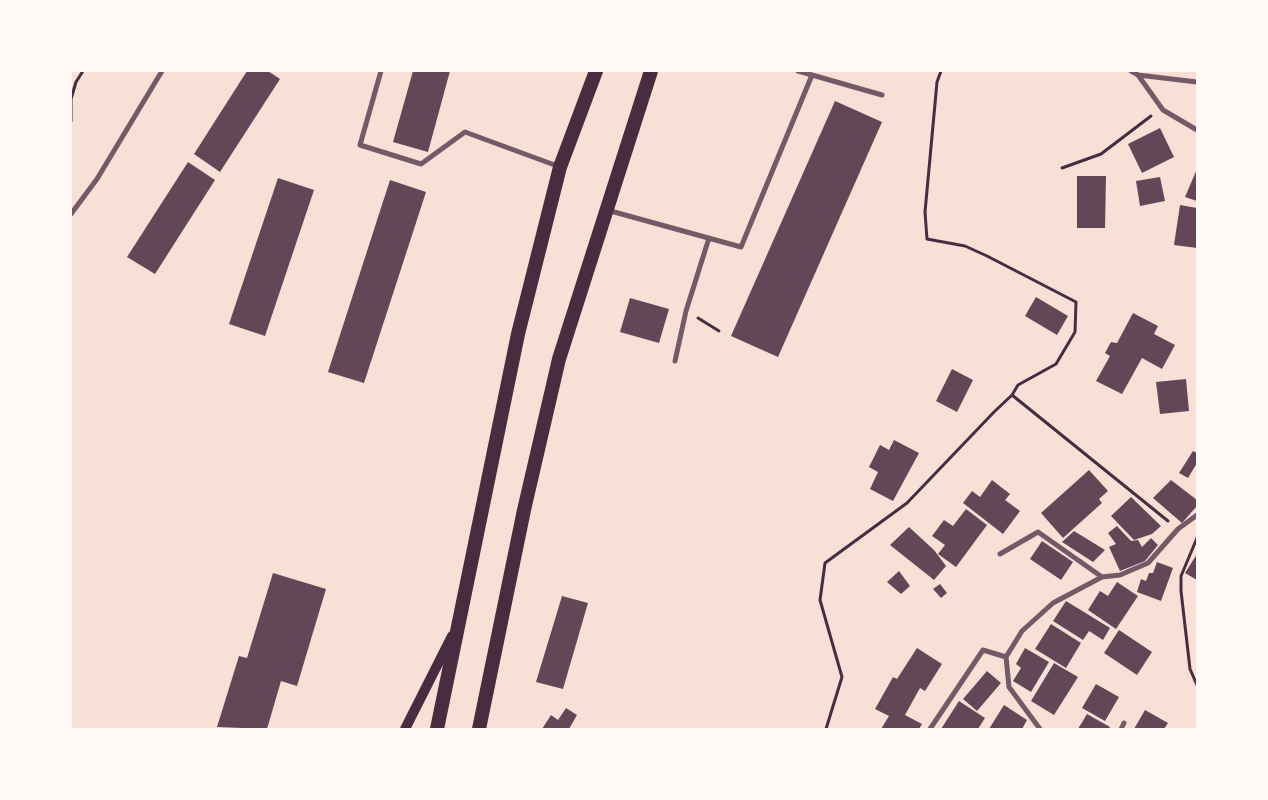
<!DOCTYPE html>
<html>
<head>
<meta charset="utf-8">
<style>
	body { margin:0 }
	#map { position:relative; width:1268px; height:800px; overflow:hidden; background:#f7e1d7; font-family:"Golos Text",sans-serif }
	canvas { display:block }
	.frame { position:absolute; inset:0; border:72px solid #fffaf5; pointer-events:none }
</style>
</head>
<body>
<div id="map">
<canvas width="1268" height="800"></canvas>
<div class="frame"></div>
</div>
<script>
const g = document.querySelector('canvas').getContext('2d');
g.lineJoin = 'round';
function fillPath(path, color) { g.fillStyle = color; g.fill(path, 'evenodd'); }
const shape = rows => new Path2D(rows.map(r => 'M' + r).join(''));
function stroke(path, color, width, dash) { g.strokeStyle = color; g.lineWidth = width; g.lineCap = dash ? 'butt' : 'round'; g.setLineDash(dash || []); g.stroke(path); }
fillPath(shape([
	[247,71,268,71,280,79,220,172,194,154],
	[413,71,450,71,428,152,393,142],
	[835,101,882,122,778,357,731,336],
	[1160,128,1174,157,1142,173,1128,144],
	[188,162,215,180,155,274,127,257],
	[1197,169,1197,201,1185,197],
	[1077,176,1106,176,1105,228,1077,228],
	[1160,177,1165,201,1140,206,1136,181],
	[278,178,314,190,265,336,229,324],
	[390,180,426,192,364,383,328,372],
	[1180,205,1197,208,1197,248,1174,245],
	[1036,297,1068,316,1057,335,1025,316],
	[630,298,669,309,659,343,620,332],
	[1133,313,1158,326,1154,334,1175,345,1162,369,1142,358,1122,394,1096,381,1110,356,1105,353,1111,342,1117,343],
	[952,369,973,380,957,412,936,401],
	[1186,379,1189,411,1160,414,1156,382],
	[894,440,919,453,893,501,870,489,878,472,869,467,880,445,889,450],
	[1193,451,1197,453,1197,463,1188,478,1179,473],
	[1089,470,1108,491,1099,499,1102,503,1063,538,1041,513],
	[992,480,1010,494,1005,500,1020,511,1003,534,963,503,972,491,980,497],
	[1171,480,1197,500,1197,506,1182,523,1153,498],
	[1131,497,1161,526,1152,534,1134,540,1111,516],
	[966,509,987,525,956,567,938,554,945,545,932,536,944,520,953,526],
	[1117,526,1131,541,1138,540,1142,547,1151,538,1158,545,1145,561,1120,571,1109,547,1116,544,1108,533],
	[909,527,934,550,946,566,934,580,890,545],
	[1074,531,1105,550,1093,562,1062,542],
	[1042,541,1073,562,1061,580,1030,559],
	[1197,554,1197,580,1185,573],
	[1157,562,1173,568,1161,601,1137,592,1141,579,1146,581,1149,573,1153,573],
	[899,571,910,586,901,594,887,582],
	[273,573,326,589,297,686,281,681,267,729,217,727,239,656,247,658],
	[1117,582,1138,596,1116,629,1088,610,1100,591,1108,596],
	[940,584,947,593,941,598,933,589],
	[562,596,588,603,563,689,536,682],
	[1066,601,1110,628,1103,640,1089,631,1083,640,1053,621],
	[1051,624,1081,643,1066,668,1035,649],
	[1119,630,1152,652,1137,675,1104,653],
	[917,648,942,664,925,691,920,688,905,715,922,724,919,729,881,729,889,716,875,709,893,677,897,679],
	[1025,648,1049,662,1031,692,1013,681,1021,668,1016,664],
	[1054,663,1078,677,1054,715,1031,701],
	[987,671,1001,683,977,711,963,699],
	[1096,684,1119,697,1105,721,1082,708],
	[959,701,985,718,978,729,941,729],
	[1004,705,1027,720,1022,729,989,729],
	[566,708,577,715,569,729,542,729,551,715,558,720],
	[1145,710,1168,723,1164,729,1134,729],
	[1087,714,1110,727,1109,729,1078,729]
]), '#644757');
stroke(shape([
	[71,99,76,82,83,71],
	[71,100,71,121],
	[1062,168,1101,154,1151,116],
	[698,318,719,331],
	[1012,395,1168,521],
	[1197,538,1181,576,1181,591,1190,669,1197,685],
	[826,729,842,677,820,600,825,563,907,503,994,412,1012,395,1018,385,1056,364,1075,332,1076,302,987,256,965,246,927,239,925,212,937,82,941,71]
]), '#4a2c40', 3);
stroke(shape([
	[381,71,360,145,421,164,465,132,560,167],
	[798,71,882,95],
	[1131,71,1138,75,1163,110,1197,130],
	[1138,75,1197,82],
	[607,210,741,247,812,75],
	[71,214,97,179,162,71],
	[675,361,686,311,709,238],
	[1000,554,1038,532,1102,577],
	[930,729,983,650,1006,657],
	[1040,729,1009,687,1006,657,1022,631,1053,603,1102,577,1120,575,1148,563,1178,529,1197,515],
	[1121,729,1124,723]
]), '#755966', 5);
stroke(shape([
	[405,729,452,636]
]), '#4a2c40', 10);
stroke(shape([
	[437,729,518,334,560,167,596,71],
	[479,729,524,510,559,359,651,71]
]), '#4a2c40', 14);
</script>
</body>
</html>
